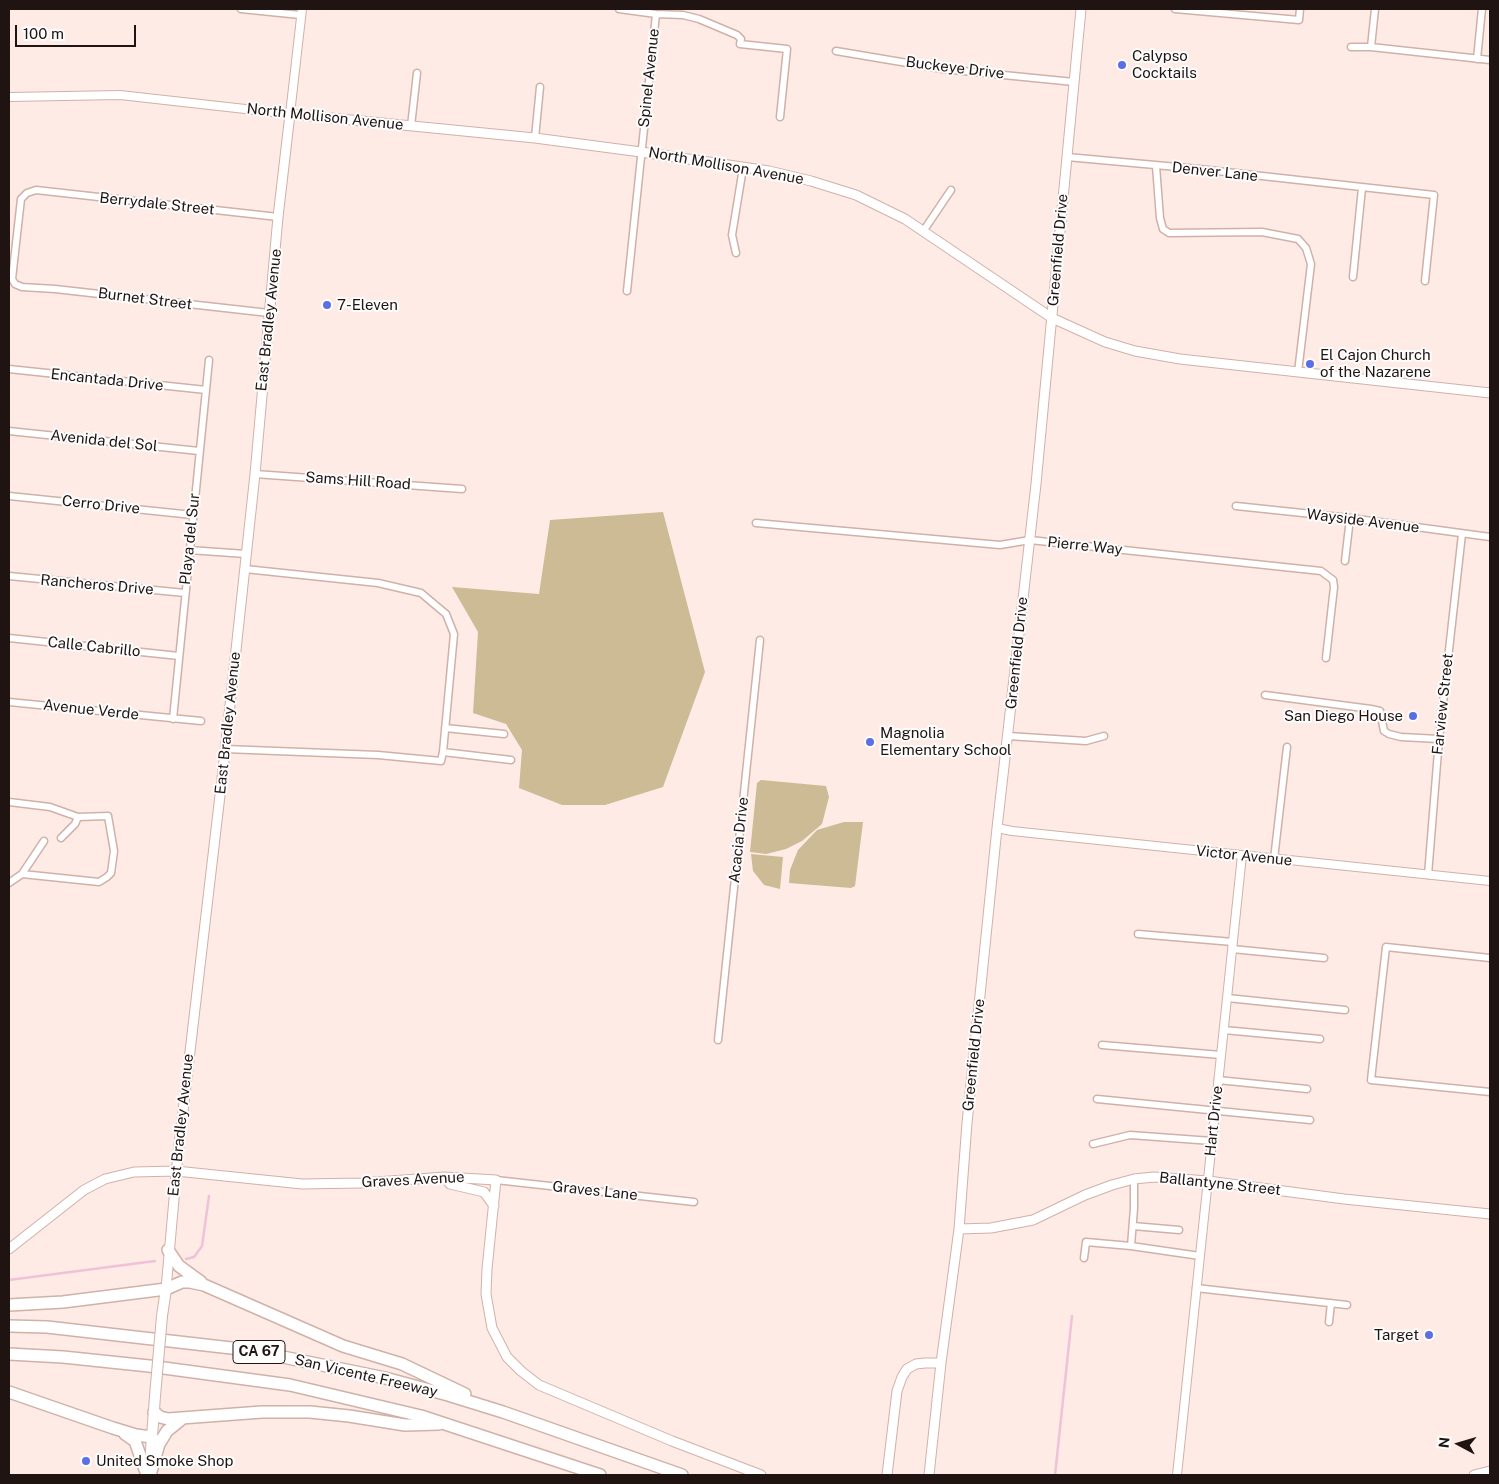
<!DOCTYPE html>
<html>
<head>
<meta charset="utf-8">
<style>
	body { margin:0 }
	#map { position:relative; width:1499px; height:1484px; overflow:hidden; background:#feebe5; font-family:"Public Sans",sans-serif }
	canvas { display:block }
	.frame { position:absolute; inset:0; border:10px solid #1f1411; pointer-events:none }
	.north { position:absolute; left:1434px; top:1419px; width:50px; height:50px; -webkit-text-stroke:4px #fdfdfd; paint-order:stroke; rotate:276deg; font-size:14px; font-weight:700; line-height:20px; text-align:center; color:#1f1411 }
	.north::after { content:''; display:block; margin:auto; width:18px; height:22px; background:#1f1411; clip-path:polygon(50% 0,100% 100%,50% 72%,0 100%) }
	.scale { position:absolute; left:15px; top:25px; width:121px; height:22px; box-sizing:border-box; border:2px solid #1f1411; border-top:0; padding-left:6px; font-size:15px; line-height:18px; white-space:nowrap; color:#1f1411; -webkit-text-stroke:4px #fdfdfd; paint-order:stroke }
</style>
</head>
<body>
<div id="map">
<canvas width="1499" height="1484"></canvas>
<div class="frame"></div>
<div class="north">N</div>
<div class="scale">100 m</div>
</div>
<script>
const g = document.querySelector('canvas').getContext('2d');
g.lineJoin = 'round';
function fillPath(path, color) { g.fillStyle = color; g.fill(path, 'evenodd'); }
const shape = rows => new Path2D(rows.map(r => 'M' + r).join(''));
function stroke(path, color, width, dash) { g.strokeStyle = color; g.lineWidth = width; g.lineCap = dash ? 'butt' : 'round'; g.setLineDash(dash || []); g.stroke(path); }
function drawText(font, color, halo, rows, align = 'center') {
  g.font = font + ' "Public Sans",sans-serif'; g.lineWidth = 4; g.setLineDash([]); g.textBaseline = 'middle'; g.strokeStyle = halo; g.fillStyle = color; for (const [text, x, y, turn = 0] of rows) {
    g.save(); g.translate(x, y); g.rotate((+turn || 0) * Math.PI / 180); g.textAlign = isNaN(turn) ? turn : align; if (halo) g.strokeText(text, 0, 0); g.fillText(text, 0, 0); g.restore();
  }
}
fillPath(shape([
	[663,512,705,672,663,787,605,805,562,805,519,788,522,750,506,724,473,713,478,632,452,587,539,594,550,520],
	[761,780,826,786,829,797,822,824,802,841,786,849,766,854,750,852,757,783],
	[844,822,863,822,855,886,851,888,789,883,790,870,798,850,817,830],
	[751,854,783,857,780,889,764,885,753,871]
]), '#ccbb94');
stroke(shape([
	[186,1259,194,1257,202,1246,209,1196],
	[9,1280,155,1261],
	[1055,1475,1072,1316]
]), '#efc2d9', 2.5);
const minor = shape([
	[241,9,300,15],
	[619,9,656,14,683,15,699,19,737,35,741,39,740,44,787,49,780,117],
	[1175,9,1299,20,1300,9],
	[1351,47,1371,47,1490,60],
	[1371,47,1375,9],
	[836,51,943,69,1074,82],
	[1477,59,1482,9],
	[411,126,417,73],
	[535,138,540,87],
	[1067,157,1199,169,1434,195,1425,281],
	[1156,166,1160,218,1163,229,1169,233,1262,232,1298,239,1306,248,1311,264,1298,372],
	[924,230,951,190],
	[736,253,732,235,743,168],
	[1353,277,1362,188],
	[627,291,656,14],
	[269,313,55,289,22,287,15,284,12,279,21,199,27,193,36,190,278,217],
	[9,369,206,390],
	[9,431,199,451],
	[255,474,462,489],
	[9,496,193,515],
	[1236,506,1350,518,1490,537],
	[756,523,1000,545,1030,540,1321,571,1333,580,1334,587,1326,658],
	[189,550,246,554],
	[1345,561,1350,518],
	[9,576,185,593],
	[9,638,179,656],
	[1265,695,1371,709,1380,711,1384,731,1389,734,1401,737,1439,739],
	[9,702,201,721],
	[173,719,209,360],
	[445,728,504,734],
	[1008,736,1086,741,1104,736],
	[225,749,378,755,441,761,443,752,454,634,446,614,421,593,378,583,245,569],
	[443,752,511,760],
	[9,802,50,807,78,817,108,816,114,851,111,873,107,877,99,882,22,874,9,883],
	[61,838,75,824,78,817],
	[1274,859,1287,747],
	[22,874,44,841],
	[1428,875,1439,739,1462,534],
	[1138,934,1233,942],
	[1232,949,1324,958],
	[1490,958,1386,947,1371,1080,1490,1092],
	[1227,998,1345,1010],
	[1224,1030,1320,1039],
	[718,1040,760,640],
	[1102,1045,1221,1055],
	[1218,1080,1307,1089],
	[1097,1099,1310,1120],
	[1093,1144,1130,1135,1212,1141],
	[1134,1179,1134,1208,1131,1246,1200,1256],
	[496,1180,694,1202],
	[1133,1226,1179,1230],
	[1084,1258,1086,1242,1131,1246],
	[1196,1288,1347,1305],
	[1329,1322,1331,1303]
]);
const tertiary = shape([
	[9,97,120,95,290,114,302,9],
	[997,828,1012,831,1490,881],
	[1177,1475,1242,855]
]);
const secondary = shape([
	[445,1177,450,1184,484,1192,494,1206],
	[959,1229,991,1228,1033,1220,1085,1195,1112,1185,1134,1179,1154,1177,1208,1181,1344,1199,1490,1214],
	[9,1249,84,1190,105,1179,134,1172,176,1171,302,1184,362,1183,445,1177,496,1180,487,1269,486,1294,492,1328,507,1357,521,1371,539,1385,672,1441,761,1475],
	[166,1289,178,1154,224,761,255,474,278,217,290,114,535,138,641,152,769,171,811,181,856,195,905,219,1052,318,1105,342,1135,351,1180,359,1490,393],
	[887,1475,897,1391,902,1377,907,1369,916,1364,925,1363,941,1363],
	[929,1475,941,1363,959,1229,967,1123,997,828,1036,484,1081,9],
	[1474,1475,1490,1471]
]);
const primary = shape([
	[162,1316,166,1289],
	[150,1464,155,1396]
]);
const motorway = shape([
	[168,1250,179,1266,201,1282],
	[9,1305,63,1302,166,1289,182,1282,190,1282,204,1285,343,1346,402,1364,465,1394],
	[9,1326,47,1327,249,1350,385,1378,448,1395,503,1412,682,1475],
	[9,1354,63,1357,149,1366,290,1385,421,1416,600,1475],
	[9,1392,113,1428,136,1435,152,1437],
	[154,1412,160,1417,168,1419,262,1412,310,1412,349,1416,405,1425,439,1424],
	[125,1434,135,1441,147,1475],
	[150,1475,159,1444,167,1431,183,1418]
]);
stroke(minor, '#d0b1a8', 9);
stroke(tertiary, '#d0b1a8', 10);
stroke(secondary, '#d0b1a8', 11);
stroke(primary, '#d0b1a8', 12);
stroke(motorway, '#d0b1a8', 14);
stroke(minor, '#fff', 6);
stroke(tertiary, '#fff', 8);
stroke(secondary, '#fff', 9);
stroke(primary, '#fff', 10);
stroke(motorway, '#fff', 11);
const primaryBridge = shape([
	[155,1396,162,1316]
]);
stroke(primaryBridge, '#d0b1a8', 12, []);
stroke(primaryBridge, '#fff', 10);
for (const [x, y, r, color] of [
	[1122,65,5,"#5a6ee5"],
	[327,305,5,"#5a6ee5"],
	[1310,364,5,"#5a6ee5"],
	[1413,716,5,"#5a6ee5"],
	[870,742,5,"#5a6ee5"],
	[1429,1335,5,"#5a6ee5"],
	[86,1461,5,"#5a6ee5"]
]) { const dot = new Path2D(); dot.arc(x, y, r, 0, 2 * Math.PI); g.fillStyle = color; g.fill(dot); stroke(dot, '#fdfdfd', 2); }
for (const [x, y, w] of [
	[259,1352,52]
]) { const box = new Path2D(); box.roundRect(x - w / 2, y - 11.5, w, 23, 4); g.fillStyle = '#fdfdfd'; g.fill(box); stroke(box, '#1f1411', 1); }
drawText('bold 14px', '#1f1411', null, [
	["CA 67",259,1352]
]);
drawText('15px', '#1f1411', '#fdfdfd', [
	["Calypso",1132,56],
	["Cocktails",1132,73],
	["7-Eleven",337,305],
	["El Cajon Church",1320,355],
	["of the Nazarene",1320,372],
	["San Diego House",1403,716,"right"],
	["Magnolia",880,733],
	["Elementary School",880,750],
	["Target",1419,1335,"right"],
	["United Smoke Shop",96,1461]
], 'left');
drawText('15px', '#1f1411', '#fdfdfd', [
	["Buckeye Drive",955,68,7],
	["Spinel Avenue",649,78,-84],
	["North Mollison Avenue",325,117,6],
	["North Mollison Avenue",726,166,10],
	["Denver Lane",1215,172,6],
	["Berrydale Street",157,204,6],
	["Greenfield Drive",1058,250,-85],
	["Burnet Street",145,299,7],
	["East Bradley Avenue",269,320,-84],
	["Encantada Drive",107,380,6],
	["Avenida del Sol",104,441,6],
	["Sams Hill Road",358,481,4],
	["Cerro Drive",101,505,6],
	["Wayside Avenue",1363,521,7],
	["Playa del Sur",190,539,-84],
	["Pierre Way",1085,546,6],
	["Rancheros Drive",97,585,5],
	["Calle Cabrillo",94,647,6],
	["Greenfield Drive",1017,653,-84],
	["Farview Street",1443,704,-84],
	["Avenue Verde",91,710,6],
	["East Bradley Avenue",228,723,-84],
	["Acacia Drive",739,840,-84],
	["Victor Avenue",1244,856,6],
	["Greenfield Drive",974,1055,-84],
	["Hart Drive",1214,1121,-84],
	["East Bradley Avenue",181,1125,-84],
	["Graves Avenue",413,1180,-3],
	["Ballantyne Street",1220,1184,6],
	["Graves Lane",595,1191,6],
	["San Vicente Freeway",366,1376,13]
]);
</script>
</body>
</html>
